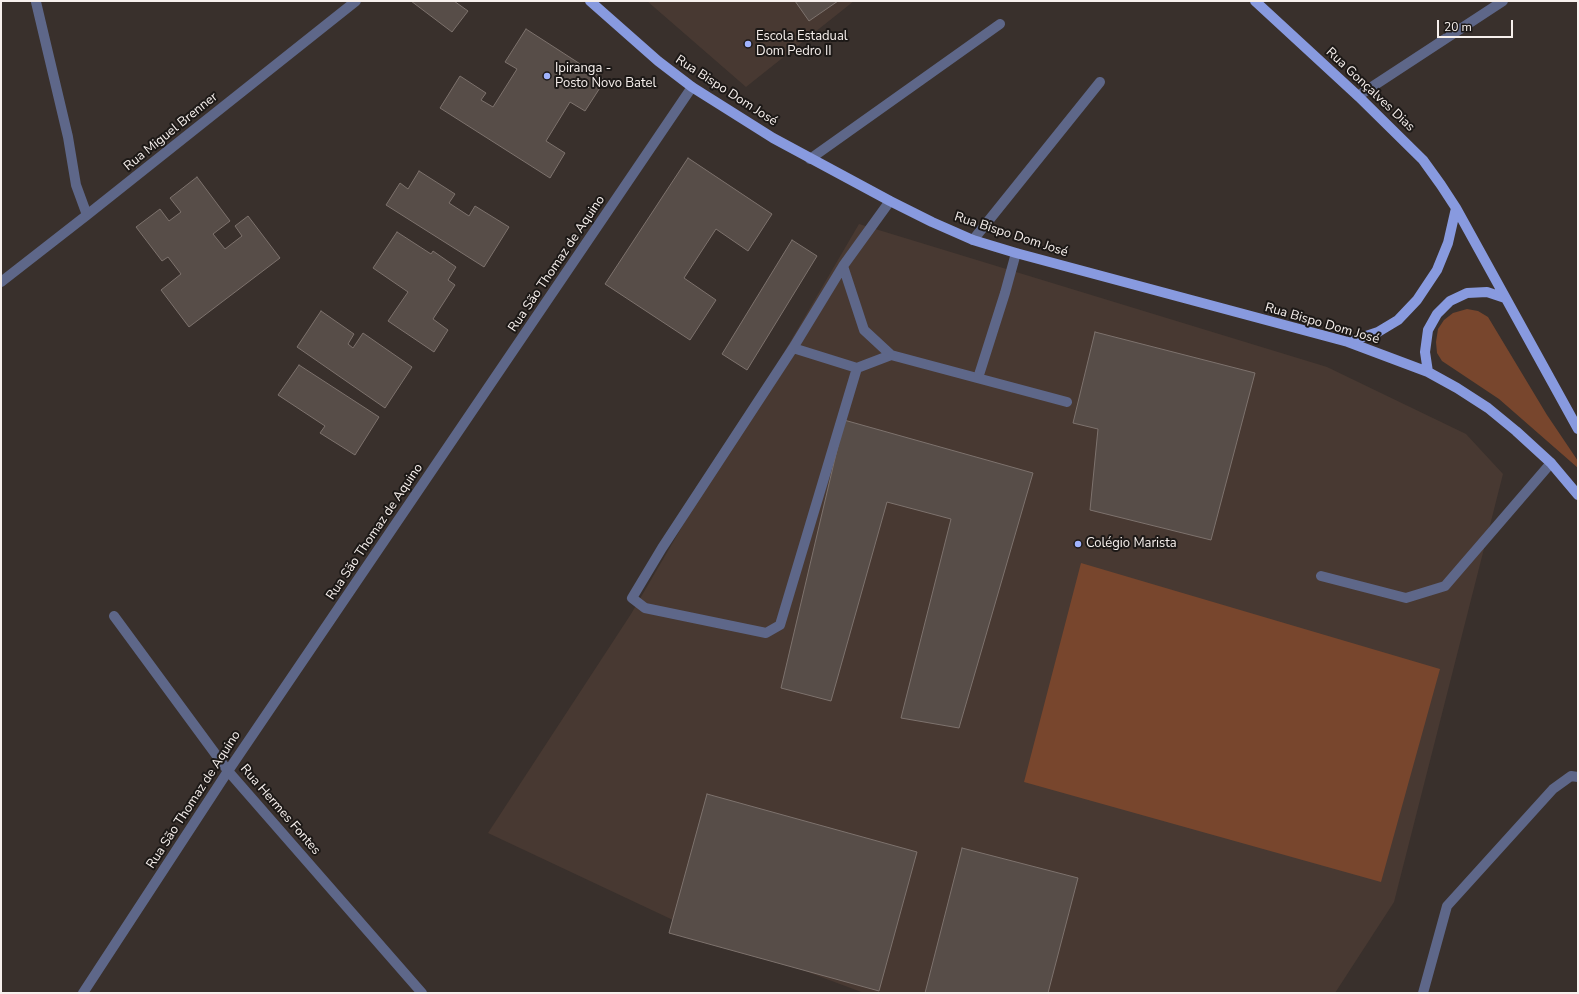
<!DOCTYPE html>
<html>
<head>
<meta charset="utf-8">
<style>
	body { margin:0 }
	#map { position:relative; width:1579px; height:994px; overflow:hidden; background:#39302c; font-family:"Nunito Sans",sans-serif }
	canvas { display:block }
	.frame { position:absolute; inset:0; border:2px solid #f7f0ed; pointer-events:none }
	.scale { position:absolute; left:1437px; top:20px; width:76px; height:18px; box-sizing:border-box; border:2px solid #f7f0ed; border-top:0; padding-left:5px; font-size:12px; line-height:14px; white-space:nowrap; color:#f7f0ed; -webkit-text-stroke:3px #1d1917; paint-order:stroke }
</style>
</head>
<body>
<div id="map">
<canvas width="1579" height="994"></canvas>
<div class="frame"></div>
<div class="scale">20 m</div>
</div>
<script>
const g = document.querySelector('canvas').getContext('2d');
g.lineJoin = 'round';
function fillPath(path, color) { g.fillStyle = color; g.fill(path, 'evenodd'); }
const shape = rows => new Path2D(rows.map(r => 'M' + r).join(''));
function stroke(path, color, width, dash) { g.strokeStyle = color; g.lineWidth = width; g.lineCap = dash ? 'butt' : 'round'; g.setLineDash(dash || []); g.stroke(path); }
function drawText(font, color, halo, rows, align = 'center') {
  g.font = font + ' "Nunito Sans",sans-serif'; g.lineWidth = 4; g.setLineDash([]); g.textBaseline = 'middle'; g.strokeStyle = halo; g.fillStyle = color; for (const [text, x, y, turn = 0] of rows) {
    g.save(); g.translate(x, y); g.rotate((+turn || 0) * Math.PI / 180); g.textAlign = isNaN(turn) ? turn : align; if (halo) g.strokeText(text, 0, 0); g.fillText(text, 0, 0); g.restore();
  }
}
fillPath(shape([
	[647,1,854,1,746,87],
	[859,224,1327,367,1466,434,1503,474,1394,902,1335,993,864,993,690,928,488,833,631,614]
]), '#483932');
fillPath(shape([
	[1467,309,1478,311,1488,317,1547,415,1578,461,1578,468,1499,399,1442,361,1437,353,1436,342,1438,329,1444,320,1453,313],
	[1081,563,1440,669,1381,882,1024,782]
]), '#78462d');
const building = shape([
	[411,1,454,1,468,11,452,32,411,1],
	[795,1,838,1,809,21,795,1],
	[526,29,605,80,585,111,570,102,546,141,565,153,550,178,440,108,460,76,486,93,481,100,493,107,517,69,505,62,526,29],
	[688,158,772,214,748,251,716,229,684,278,716,300,690,340,605,284,688,158],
	[419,171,455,194,449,203,469,216,475,206,509,227,484,267,386,205,400,183,408,189,419,171],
	[197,177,230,221,213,234,225,249,242,236,235,226,248,216,280,258,189,327,161,290,181,274,168,257,162,261,136,227,160,209,169,221,181,212,170,198,197,177],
	[397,232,431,254,433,251,456,267,448,280,455,285,433,319,448,330,434,352,388,321,408,292,373,268,397,232],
	[792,240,817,256,747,370,722,354,792,240],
	[321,311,354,334,348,344,353,348,363,333,412,367,385,408,297,347,321,311],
	[1095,332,1255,373,1211,540,1090,510,1098,429,1073,423,1095,332],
	[299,365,379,417,355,455,320,433,325,426,278,395,299,365],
	[844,420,1033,473,959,728,901,718,951,519,887,502,831,701,781,688,844,420],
	[707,794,917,852,879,991,669,933,707,794],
	[962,848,1078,878,1048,993,925,993,962,848]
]);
fillPath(building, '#574d48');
stroke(building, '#7d726d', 1);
stroke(shape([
	[36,2,68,137,76,185,87,215],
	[1358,96,1503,1],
	[810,159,1000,24],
	[973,240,1100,82],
	[843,266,864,330,891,355,1067,402],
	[1,282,87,215,356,1],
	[793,348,857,368,891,355],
	[857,368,780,625,766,633,645,608,632,598,662,548,793,348,843,266,890,201],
	[978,378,1005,293,1016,253],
	[1321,576,1406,598,1445,586,1551,463],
	[114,616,228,771,422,993],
	[83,993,228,771,692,87],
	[1423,993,1447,906,1553,789,1571,776,1578,777]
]), '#5e6789', 10);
stroke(shape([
	[590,1,658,61,692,87,773,138,890,201,932,222,973,240,1016,253,1348,342,1428,372,1457,388,1488,408,1516,431,1551,463,1578,495],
	[1255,1,1358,96,1423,160,1441,185,1456,208,1578,429],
	[1348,342,1378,332,1398,320,1417,300,1437,270,1448,243,1456,208],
	[1428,372,1425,352,1428,330,1437,314,1450,301,1467,293,1487,292,1505,298]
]), '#889adf', 10);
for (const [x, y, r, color] of [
	[748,44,4,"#a0b3fd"],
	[547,76,4,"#a0b3fd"],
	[1078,544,4,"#a0b3fd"]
]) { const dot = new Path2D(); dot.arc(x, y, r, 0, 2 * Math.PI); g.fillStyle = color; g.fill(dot); stroke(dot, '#1d1917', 1.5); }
drawText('13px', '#f7f0ed', '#1d1917', [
	["Escola Estadual",756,37],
	["Dom Pedro II",756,52],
	["Ipiranga -",555,69],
	["Posto Novo Batel",555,84],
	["Colégio Marista",1086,544]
], 'left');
drawText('13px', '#f7f0ed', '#1d1917', [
	["Rua Gonçalves Dias",1370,90,43],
	["Rua Bispo Dom José",726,91,33],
	["Rua Miguel Brenner",171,132,-39],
	["Rua Bispo Dom José",1011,235,18],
	["Rua São Thomaz de Aquino",557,264,-56],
	["Rua Bispo Dom José",1322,324,16],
	["Rua São Thomaz de Aquino",375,532,-56],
	["Rua São Thomaz de Aquino",194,800,-57],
	["Rua Hermes Fontes",280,810,49]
]);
</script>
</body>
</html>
